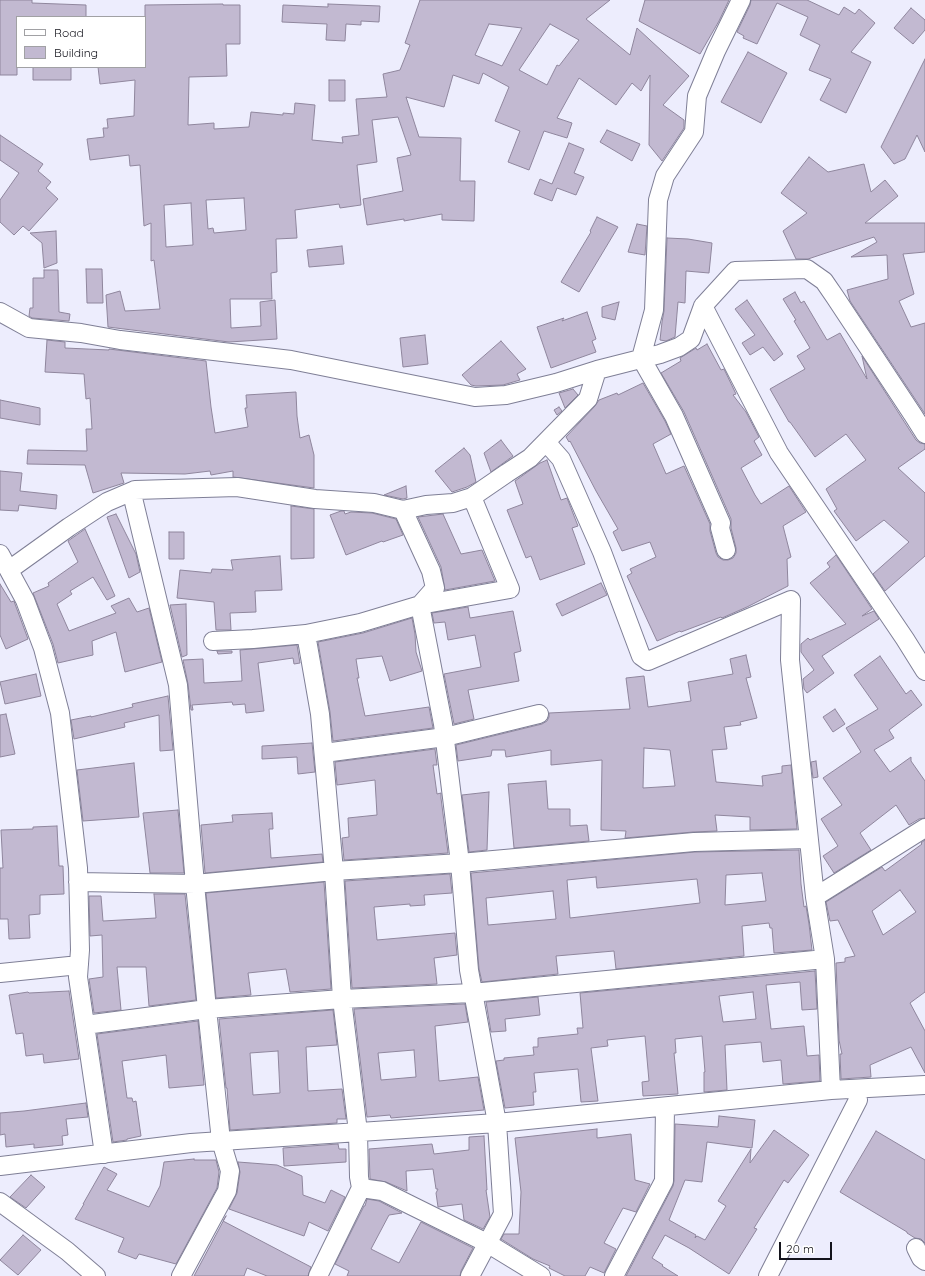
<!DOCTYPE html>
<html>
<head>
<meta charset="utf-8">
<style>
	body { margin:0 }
	#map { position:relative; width:925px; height:1276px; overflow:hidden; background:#ededfd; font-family:Quicksand,sans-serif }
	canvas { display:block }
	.legend { position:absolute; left:16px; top:16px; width:130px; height:52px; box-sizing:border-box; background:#fff; border:1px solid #a1a1a4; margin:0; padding:5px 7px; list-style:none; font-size:12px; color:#14141c }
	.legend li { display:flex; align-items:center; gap:8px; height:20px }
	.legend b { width:20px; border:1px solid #a1a1a4 }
	.scale { position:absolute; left:779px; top:1242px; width:53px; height:18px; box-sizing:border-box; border:2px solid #14141c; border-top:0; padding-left:5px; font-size:12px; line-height:14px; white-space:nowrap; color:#14141c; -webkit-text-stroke:3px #fff; paint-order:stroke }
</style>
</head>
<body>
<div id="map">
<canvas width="925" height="1276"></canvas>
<ul class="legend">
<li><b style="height:5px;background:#fff"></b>Road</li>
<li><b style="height:11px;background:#c2b9d1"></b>Building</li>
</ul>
<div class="scale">20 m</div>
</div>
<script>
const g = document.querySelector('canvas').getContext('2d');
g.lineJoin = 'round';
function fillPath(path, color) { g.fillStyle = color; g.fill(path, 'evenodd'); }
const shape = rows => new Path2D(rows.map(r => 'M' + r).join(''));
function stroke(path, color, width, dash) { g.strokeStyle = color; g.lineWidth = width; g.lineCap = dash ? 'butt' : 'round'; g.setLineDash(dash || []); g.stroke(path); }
const building = shape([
	[0,0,32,0,32,3,86,5,86,17,17,17,17,75,0,75,0,0],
	[420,0,610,0,586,19,630,55,637,28,689,76,663,105,684,120,684,128,662,161,649,145,650,75,641,91,632,83,616,105,579,78,557,118,572,123,567,138,544,131,529,170,508,162,520,131,495,121,509,87,483,73,479,84,453,75,444,107,406,97,419,137,461,138,460,181,475,181,474,221,442,220,442,214,404,221,404,219,367,225,363,199,403,191,397,158,411,155,398,117,372,120,377,162,357,165,361,205,340,208,339,204,295,210,297,238,276,239,277,272,271,273,272,299,230,299,231,328,261,326,260,302,275,300,277,339,229,342,108,327,106,295,120,291,125,311,160,309,154,260,151,261,151,223,144,226,140,165,130,166,129,155,90,160,87,139,104,137,103,128,108,128,107,119,134,116,135,80,100,84,98,67,145,67,145,5,223,4,223,5,240,5,240,44,226,44,227,76,189,77,188,125,214,123,214,129,249,127,251,112,283,115,283,113,294,114,295,103,315,105,312,140,343,143,342,137,359,135,356,99,387,97,383,74,400,70,410,45,405,43,420,0],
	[489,24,522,28,502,66,475,55,489,24],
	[550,24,579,40,559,66,557,65,547,85,519,70,550,24],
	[244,198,246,230,214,233,213,228,208,229,206,200,244,198],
	[191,203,193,245,166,247,164,205,191,203],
	[645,0,729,0,719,21,700,54,639,21,645,0],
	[751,0,807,0,839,15,844,7,855,14,859,9,875,23,851,52,871,62,846,113,820,100,831,79,809,70,820,45,800,35,808,17,777,3,757,44,743,38,744,36,737,32,750,5,751,0],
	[328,4,380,6,379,22,361,21,361,25,346,24,345,41,326,40,327,24,282,22,283,5,328,7,328,4],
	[911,8,925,20,925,30,913,44,894,28,911,8],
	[748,52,787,73,761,123,721,102,748,52],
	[925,59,925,152,917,135,905,159,894,164,881,147,925,59],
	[33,67,71,67,71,80,33,80,33,67],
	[329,80,345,80,345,101,329,101,329,80],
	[607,130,640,144,632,161,600,142,607,130],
	[0,135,43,164,38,171,51,182,46,188,58,199,29,231,23,226,14,235,0,222,0,200,19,173,0,160,0,135],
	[569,143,584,149,574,173,584,177,576,195,557,188,552,201,534,194,540,179,552,184,569,143],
	[809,157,828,172,864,164,871,192,885,180,898,196,865,223,925,223,925,252,903,254,914,294,899,301,911,327,925,323,925,414,850,301,847,290,888,279,887,255,851,257,877,242,874,237,808,259,796,259,783,231,807,213,781,193,809,157],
	[597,217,618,227,579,292,561,282,591,232,590,231,597,217],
	[637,224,647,226,645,255,628,252,637,224],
	[56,231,57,263,44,268,42,243,30,233,56,231],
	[667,238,688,239,712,243,709,273,686,271,685,303,678,302,675,337,666,341,660,340,662,322,664,311,667,238],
	[342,246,344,264,309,267,307,250,342,246],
	[86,269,102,269,103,303,87,303,86,269],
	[44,270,58,270,59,312,70,314,69,321,32,318,29,316,30,308,33,308,33,278,44,278,44,270],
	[795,292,801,303,804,301,827,340,840,333,867,379,862,356,916,440,920,443,925,444,925,449,898,468,925,493,925,556,885,591,873,574,909,542,884,520,856,541,834,511,837,509,826,489,866,460,846,434,815,457,790,422,789,422,770,389,805,369,797,356,810,348,794,321,796,320,783,299,795,292],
	[747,300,783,354,774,361,763,347,750,355,742,343,755,335,735,309,747,300],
	[619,302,615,320,602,317,602,307,619,302],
	[587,312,596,339,592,341,596,352,551,368,537,327,564,318,562,321,587,312],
	[425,335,428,364,403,367,400,338,425,335],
	[47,340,65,342,65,348,109,350,109,349,206,361,211,407,215,433,248,427,245,408,247,408,246,395,296,392,297,416,300,438,309,435,314,455,314,488,233,477,233,471,211,475,210,471,185,474,121,473,124,483,93,493,85,465,27,464,28,450,87,451,86,429,92,429,90,398,86,399,84,374,45,372,47,340],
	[501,341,526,369,517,374,520,380,503,385,476,386,471,385,462,375,501,341],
	[707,344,721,370,724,369,736,394,733,395,746,412,759,437,754,441,762,455,741,468,755,495,761,504,789,486,806,512,783,526,791,557,787,559,788,586,747,607,722,618,721,617,681,632,680,631,657,641,627,576,632,573,630,569,656,557,650,542,622,551,613,532,618,529,596,491,570,441,569,442,566,437,595,406,599,400,617,393,618,395,643,383,665,421,671,434,653,444,666,474,684,466,710,524,710,531,716,553,718,557,723,560,728,560,733,558,736,553,736,548,731,528,731,519,684,412,661,373,681,361,680,358,696,348,697,350,707,344],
	[573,389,578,395,565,408,559,393,573,389],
	[0,400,40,408,40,425,0,418,0,400],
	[559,407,562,411,557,415,554,410,559,407],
	[501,440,513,456,491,472,484,453,501,440],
	[464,448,470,455,476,482,467,487,452,492,435,471,464,448],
	[547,460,561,500,567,498,578,526,572,528,585,564,540,580,531,556,526,558,507,510,523,504,515,481,540,463,547,460],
	[0,471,22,473,20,491,57,495,56,509,19,505,18,511,0,510,0,471],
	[406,486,407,498,403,499,384,495,406,486],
	[291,506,314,509,314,558,291,559,291,506],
	[341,511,344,511,345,514,351,512,372,513,396,519,403,535,383,542,382,541,346,555,330,515,341,511],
	[116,514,136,554,140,572,129,578,107,517,116,514],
	[443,514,461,554,482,550,495,581,445,590,441,567,418,517,443,514],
	[85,529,115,596,107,600,93,577,70,591,72,594,57,604,69,631,116,613,111,606,129,598,137,612,149,608,162,662,125,672,116,632,92,641,93,655,58,663,53,644,33,593,49,586,48,583,78,562,68,541,85,529],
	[169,532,184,532,184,559,169,559,169,532],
	[836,555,872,609,862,616,874,611,879,619,822,656,834,673,807,693,804,689,803,679,814,670,801,652,801,644,808,638,810,640,846,624,810,583,830,567,827,563,836,555],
	[280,556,282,590,255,591,256,612,230,613,231,630,216,630,214,602,177,598,180,570,211,573,212,569,233,570,231,560,280,556],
	[601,583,607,595,562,616,556,604,601,583],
	[0,584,11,602,14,601,15,604,28,639,6,649,0,635,0,584],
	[186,604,187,655,182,657,170,605,186,604],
	[468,607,470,618,513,611,521,651,514,653,519,681,468,690,474,719,454,724,444,674,481,667,475,635,448,640,445,622,434,623,432,613,468,607],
	[412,618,415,634,416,652,422,671,390,681,382,656,356,659,359,678,357,678,363,707,365,716,429,707,433,728,333,741,330,712,318,642,363,633,412,618],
	[297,645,300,663,294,664,293,658,258,663,264,711,246,713,245,704,233,705,232,702,192,705,193,710,191,710,188,684,183,660,203,659,204,683,242,681,240,650,297,645],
	[217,651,232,651,232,653,218,654,217,651],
	[746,655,751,677,746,678,757,718,740,722,741,725,724,727,727,749,712,750,716,782,763,786,762,776,782,773,782,766,791,765,797,829,750,830,750,817,715,815,717,831,693,832,625,838,626,831,601,830,602,760,551,765,551,750,506,757,505,750,492,750,491,756,458,761,456,745,542,724,547,721,549,717,549,713,630,709,626,678,644,676,648,707,691,701,688,682,733,674,730,659,746,655],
	[644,748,670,750,675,786,643,788,644,748],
	[880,656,906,694,911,690,922,705,889,730,894,738,874,750,890,772,911,757,911,761,925,781,925,818,919,819,909,825,896,805,860,833,871,850,834,873,823,856,838,846,821,819,842,805,823,778,861,752,846,728,878,709,854,675,880,656],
	[36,674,41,696,5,704,0,682,36,674],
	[168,696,173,750,160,751,159,715,124,723,125,727,74,739,71,720,91,716,91,717,133,707,132,704,168,696],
	[835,709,845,724,833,732,823,717,835,709],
	[6,714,15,754,0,757,0,715,6,714],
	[312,743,315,772,298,774,297,757,262,759,262,746,312,743],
	[435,749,437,765,433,765,437,794,441,793,441,798,448,853,344,860,342,838,349,837,348,818,377,815,375,780,337,785,335,762,435,749],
	[816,761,818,777,813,778,811,762,816,761],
	[134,763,139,817,83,821,77,770,134,763],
	[546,781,548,809,570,809,570,826,587,825,589,841,514,848,508,784,546,781],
	[489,792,487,850,469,852,462,795,489,792],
	[178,810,184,873,150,873,143,813,178,810],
	[272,813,273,829,269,829,271,858,322,854,323,862,205,873,201,825,233,822,232,815,272,813],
	[57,826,59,866,63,866,64,894,40,895,40,914,29,915,30,938,9,939,8,919,0,919,0,868,3,868,1,830,33,829,33,827,57,826],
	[925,840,925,992,910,1003,925,1031,925,1073,911,1047,870,1065,871,1077,841,1079,840,1054,842,1054,839,1040,836,963,845,962,845,958,855,956,838,920,830,921,826,902,882,867,885,871,922,844,921,843,925,840],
	[900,890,916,912,883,935,872,911,900,890],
	[799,850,801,884,804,907,806,906,809,924,812,950,774,953,772,928,770,928,769,923,742,926,744,956,616,969,614,951,556,956,558,974,482,982,479,969,471,873,695,852,799,850],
	[762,873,766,901,725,905,726,875,762,873],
	[596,877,597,888,697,879,700,903,570,918,567,880,596,877],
	[553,891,556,919,488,925,486,898,553,891],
	[450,874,452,893,424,895,425,905,410,906,410,904,374,907,377,940,455,933,457,955,434,958,437,984,352,988,345,881,450,874],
	[324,882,331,989,290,992,286,969,248,973,251,995,216,998,206,893,324,882],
	[154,894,185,894,196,1000,149,1006,146,967,117,967,121,1010,94,1013,89,979,103,977,102,935,90,936,89,896,101,896,103,921,156,918,154,894],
	[815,971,817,1009,802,1010,800,982,766,985,771,1029,804,1026,807,1056,819,1055,820,1081,783,1084,781,1060,763,1062,761,1042,725,1045,727,1090,704,1092,704,1072,705,1072,702,1036,675,1039,676,1053,674,1053,678,1094,643,1096,642,1082,649,1081,645,1036,607,1040,608,1046,591,1048,598,1101,581,1102,578,1069,534,1073,536,1092,533,1092,534,1105,505,1108,496,1061,504,1060,504,1058,534,1055,533,1047,538,1047,538,1038,578,1034,577,1028,583,1028,580,993,815,971],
	[753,992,756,1019,723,1022,719,996,753,992],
	[69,991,79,1059,44,1063,43,1054,26,1056,23,1033,16,1034,9,995,28,992,29,993,69,991],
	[538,997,540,1015,505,1019,506,1031,491,1032,486,1002,538,997],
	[465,1004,468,1022,435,1026,439,1081,478,1077,484,1110,391,1118,390,1115,367,1117,354,1009,465,1004],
	[414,1050,416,1077,381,1080,378,1053,414,1050],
	[333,1010,337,1045,306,1047,308,1091,342,1089,346,1119,337,1119,337,1123,230,1130,227,1088,226,1088,219,1019,333,1010],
	[278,1051,280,1093,253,1095,250,1053,278,1051],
	[198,1021,204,1085,169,1088,166,1055,122,1061,127,1098,132,1098,133,1102,136,1101,141,1136,127,1139,127,1140,113,1142,97,1034,198,1021],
	[86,1103,88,1117,66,1119,68,1135,62,1136,63,1145,34,1148,34,1144,6,1147,5,1134,0,1135,0,1113,24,1111,86,1103],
	[719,1116,755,1120,752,1148,707,1142,702,1182,685,1180,669,1220,696,1235,695,1238,697,1236,705,1240,726,1206,718,1201,751,1149,750,1163,774,1130,809,1155,788,1183,784,1180,754,1228,757,1229,729,1274,689,1248,665,1235,652,1258,663,1265,662,1266,678,1276,626,1276,673,1186,674,1181,675,1124,718,1127,719,1116],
	[597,1129,597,1138,631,1134,635,1180,650,1184,636,1212,623,1208,604,1243,616,1249,604,1273,590,1267,585,1276,565,1276,549,1268,550,1266,533,1259,501,1239,504,1234,519,1234,521,1192,515,1138,597,1129],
	[876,1131,925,1160,925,1243,921,1239,915,1238,907,1233,907,1232,840,1192,876,1131],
	[484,1136,487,1190,486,1190,490,1217,483,1229,464,1220,462,1204,438,1207,436,1193,438,1189,436,1189,433,1169,406,1171,407,1191,386,1182,370,1179,369,1149,432,1144,434,1154,469,1150,469,1137,484,1136],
	[338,1144,339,1149,346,1149,346,1162,284,1166,283,1148,338,1144],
	[194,1159,194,1160,216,1160,219,1172,217,1188,176,1264,139,1254,136,1259,118,1252,124,1238,75,1219,84,1204,83,1204,104,1167,117,1174,107,1190,149,1207,160,1186,164,1162,194,1159],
	[238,1162,277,1165,302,1176,303,1195,325,1203,331,1190,345,1197,328,1231,309,1222,304,1236,229,1209,237,1193,240,1172,238,1162],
	[31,1175,45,1187,26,1208,10,1197,31,1175],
	[367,1199,379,1201,402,1213,389,1215,371,1249,399,1263,421,1222,473,1248,461,1271,460,1276,347,1276,349,1271,335,1264,364,1206,365,1206,367,1199],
	[226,1216,223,1221,311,1267,308,1276,267,1276,247,1268,244,1276,194,1276,226,1216],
	[23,1235,41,1250,18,1275,0,1260,23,1235]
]);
fillPath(building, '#c2b9d1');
stroke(building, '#8f869d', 1);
const minor = shape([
	[0,312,29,328,81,333,120,340,291,360,475,397,506,395,556,383,597,370,660,354,679,347,691,339,703,306],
	[925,434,913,415,835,297,824,281,807,269,735,271,703,306,779,453,905,639,925,671],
	[546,442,561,459,602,552,641,656,648,661,791,600,790,660,815,897,825,959,831,1090],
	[403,510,431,571,435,588,420,605,443,724,460,863,469,970,497,1123,503,1214,470,1276],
	[726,550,720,528,721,523,674,416,641,358,654,310,658,200,665,176,694,132,697,96,716,51,741,0],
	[0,554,25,600,43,648,60,713,78,868,80,950,78,977,104,1154],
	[9,570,69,527,107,502,135,490],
	[306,634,360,623,420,605,510,589,472,497],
	[213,641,253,639,306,634,320,714,334,871,342,999,358,1132,359,1177,361,1188,318,1276],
	[324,753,445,737,539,714],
	[78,882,195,884,334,871,460,863,694,842,808,839],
	[815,897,925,828],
	[0,973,79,965],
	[85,1025,207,1009,342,999,472,993,825,959],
	[0,1166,191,1143,497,1123,831,1090,925,1085],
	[361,1188,382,1191,487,1243,541,1276],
	[0,1202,67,1251,96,1276],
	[916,1248,921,1258,925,1261],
	[181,1276,227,1191,230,1171,221,1141,207,1009,195,884,178,685,133,498,135,490,237,487,315,499,374,503,403,510,426,505,453,503,472,497,507,473,530,458,588,399,597,370],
	[614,1276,664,1181,665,1107],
	[768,1276,858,1100,856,1089]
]);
stroke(minor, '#7f7f96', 20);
stroke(minor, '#fff', 18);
</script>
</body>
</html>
